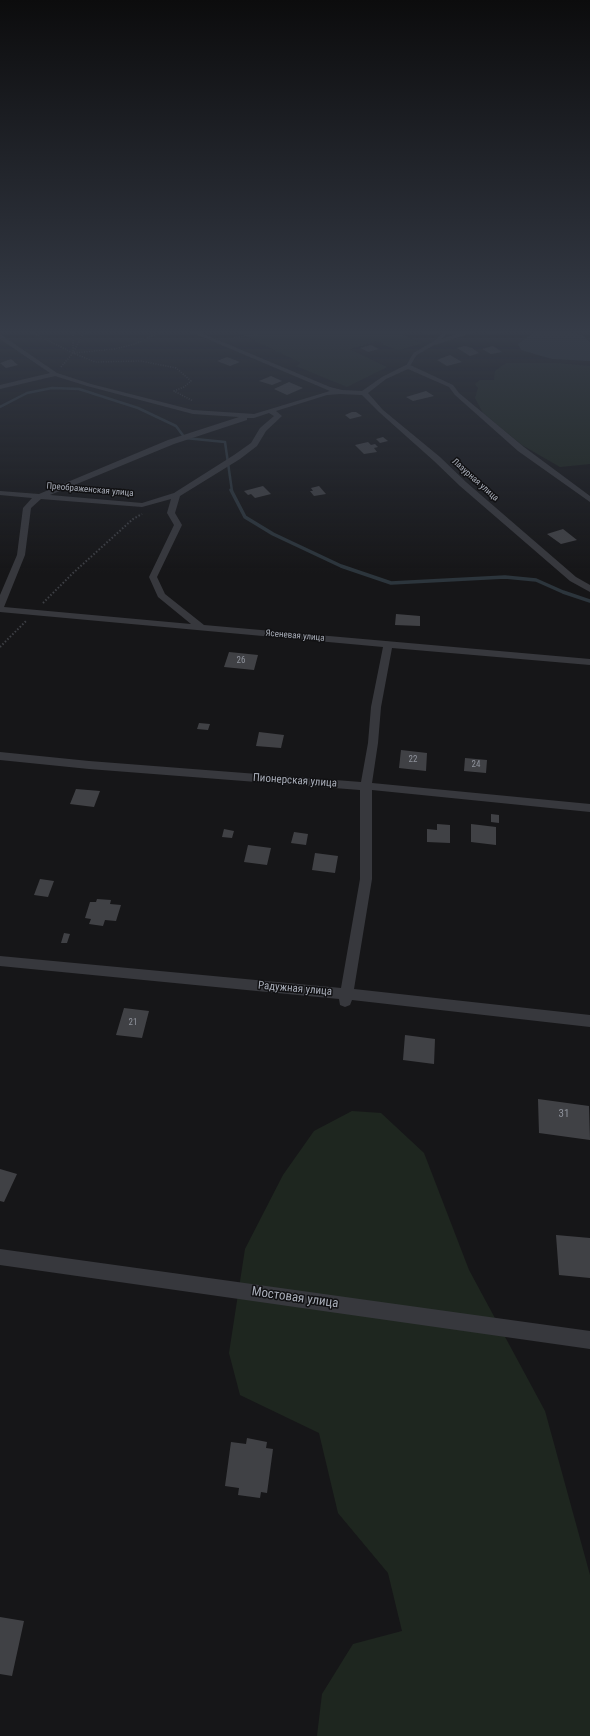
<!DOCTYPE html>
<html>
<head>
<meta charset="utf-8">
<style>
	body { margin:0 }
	canvas { display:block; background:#161618 }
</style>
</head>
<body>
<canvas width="590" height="1736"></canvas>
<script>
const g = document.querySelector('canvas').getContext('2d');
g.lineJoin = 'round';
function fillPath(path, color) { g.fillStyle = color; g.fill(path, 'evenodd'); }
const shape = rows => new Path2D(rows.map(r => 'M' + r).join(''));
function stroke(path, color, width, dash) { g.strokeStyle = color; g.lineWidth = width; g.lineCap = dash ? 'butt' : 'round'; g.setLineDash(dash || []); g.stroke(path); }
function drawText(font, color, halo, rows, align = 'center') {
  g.font = font + ' "Roboto Condensed",sans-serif'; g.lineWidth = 3; g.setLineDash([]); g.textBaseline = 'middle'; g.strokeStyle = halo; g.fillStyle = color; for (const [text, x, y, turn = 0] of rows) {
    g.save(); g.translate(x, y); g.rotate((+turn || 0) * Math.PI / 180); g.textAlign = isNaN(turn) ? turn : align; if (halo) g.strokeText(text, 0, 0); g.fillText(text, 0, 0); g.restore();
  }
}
fillPath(shape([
	[233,330,412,330,401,334,421,343,398,351,377,341,350,349,387,367,347,387,296,366,301,363],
	[506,363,557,363,590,366,590,464,560,467,522,445,483,413,475,398,478,388,475,384,480,380,494,380,495,371],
	[352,1111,381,1113,424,1153,469,1270,545,1411,590,1575,590,1736,317,1736,322,1694,353,1644,402,1631,388,1573,338,1513,319,1433,240,1395,229,1353,245,1249,283,1175,314,1131]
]), '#1e261f');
fillPath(shape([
	[537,330,563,330,584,336,590,342,590,361,552,359,521,350,518,344]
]), '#2c353c');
stroke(shape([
	[0,407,27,393,52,388,79,389,138,408,176,426,185,438,225,442,232,491]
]), '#2c353c', 2.5);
stroke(shape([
	[231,490,245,517,273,534,341,566,391,583,505,577,536,580,563,592,590,601]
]), '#2c353c', 3.5);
fillPath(shape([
	[419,330,435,330,439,332,429,335],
	[492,330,504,330,501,333,499,332,491,335,486,332],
	[371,345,379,349,368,352,360,348],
	[465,346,472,348,479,353,470,356,457,348],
	[493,346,502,352,491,354,482,349],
	[450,355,462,362,447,366,437,360],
	[227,357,240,362,230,366,217,361],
	[11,359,18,365,6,368,0,363],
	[271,376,282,381,272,385,259,381],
	[289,382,303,388,287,395,274,389],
	[426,391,434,396,413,401,406,397],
	[352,412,356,412,362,416,350,419,345,415],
	[383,437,388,441,380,443,376,439],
	[368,442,371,445,375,444,378,447,374,448,377,452,364,454,355,445],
	[263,486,271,494,255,498,251,494,248,495,244,491],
	[319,486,326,494,314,496,310,491,313,491,311,488],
	[563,529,577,540,561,544,547,534],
	[396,614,420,616,420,626,395,625],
	[229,652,258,655,254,670,224,667],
	[199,723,210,724,208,730,197,729],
	[259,732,284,735,281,748,256,746],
	[401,750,427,753,426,771,399,768],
	[465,758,487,760,486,773,464,771],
	[76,789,100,791,94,807,70,804],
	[491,814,499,815,499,823,491,822],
	[437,824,450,825,450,843,427,842,427,829,437,830],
	[471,824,496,827,496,845,471,842],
	[224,829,234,831,232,838,222,837],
	[294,832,308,834,306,845,291,843],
	[248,845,271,848,267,865,244,862],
	[315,853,338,856,335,873,312,870],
	[40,879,54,881,48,897,34,895],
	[97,899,111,900,110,904,121,905,116,921,105,920,103,926,89,924,91,919,85,918,90,902,96,902],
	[64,933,70,934,67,943,61,943],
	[124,1008,149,1011,142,1038,116,1035],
	[405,1035,435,1039,434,1064,403,1060],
	[538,1099,589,1106,590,1140,539,1133],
	[0,1169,17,1174,4,1202,0,1201],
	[556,1235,590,1238,590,1278,559,1275],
	[247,1438,267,1442,266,1448,273,1449,267,1493,261,1492,260,1498,238,1495,239,1488,225,1486,231,1442,246,1444],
	[0,1617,24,1621,12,1676,0,1674]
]), '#404145');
stroke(shape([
	[27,330,73,353,115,349,135,344,164,330],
	[73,330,73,353,95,362,141,361,176,368,191,381,184,387,174,391,193,401],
	[234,338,279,330],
	[61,367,73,353,83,334,98,330]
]), '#3d3f44', 1.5, [1, 1.5]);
stroke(shape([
	[43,603,73,573,133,519,142,514],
	[0,647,26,621]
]), '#3d3f44', 2, [1.5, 2]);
stroke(shape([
	[435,343,475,330],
	[408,366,415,354,434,343,448,331]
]), '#37383d', 3.5);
fillPath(shape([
	[186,330,194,330,330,387,342,390,362,391,382,377,406,365,410,365,453,385,459,393,524,447,590,496,590,502,518,451,455,395,449,387,408,369,386,379,368,393,383,410,440,457,466,482,576,577,590,585,590,592,570,581,460,486,434,461,379,412,362,395,340,394,327,395,276,411,282,416,266,431,257,446,240,459,180,496,175,513,182,525,157,577,165,594,204,625,590,659,590,665,392,648,381,707,378,743,372,783,590,804,590,812,372,790,372,879,354,989,590,1015,590,1027,352,1000,350,1005,345,1007,340,1005,339,999,0,966,0,956,341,988,360,879,360,790,89,769,0,760,0,752,89,761,361,782,368,743,371,707,383,647,0,612,0,595,17,555,23,508,32,498,0,495,0,491,39,494,168,440,239,417,193,414,87,386,55,376,0,389,0,385,50,373,0,339,0,334,57,373,91,384,193,410,254,414,330,391,186,330],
	[269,413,274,416,260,428,251,443,234,455,174,493,142,503,50,495,174,444,247,420,247,418,254,418,269,413],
	[41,499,142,507,171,499,167,513,174,525,149,577,158,597,191,624,4,607,25,555,31,508,41,499],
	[442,330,477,330,461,334,448,333,442,330],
	[0,1249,590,1331,590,1349,0,1265,0,1249]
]), '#37383d');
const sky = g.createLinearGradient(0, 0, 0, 573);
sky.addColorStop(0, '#0c0c0d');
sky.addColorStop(0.58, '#363c48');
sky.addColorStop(1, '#363c4800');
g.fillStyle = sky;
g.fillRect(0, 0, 590, 573);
drawText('9px', '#a8adb8', '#111113', [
	["Лазурная улица",475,480,42],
	["Преображенская улица",90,490,5],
	["Ясеневая улица",295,636,5]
]);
drawText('9px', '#8e929b', null, [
	["26",241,661],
	["22",413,760],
	["24",476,765],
	["21",133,1023]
]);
drawText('11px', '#a8adb8', '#111113', [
	["Пионерская улица",295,781,4],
	["Радужная улица",295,989,5]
]);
drawText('11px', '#8e929b', null, [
	["31",564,1114]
]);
drawText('13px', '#a8adb8', '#111113', [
	["Мостовая улица",295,1298,8]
]);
</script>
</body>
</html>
